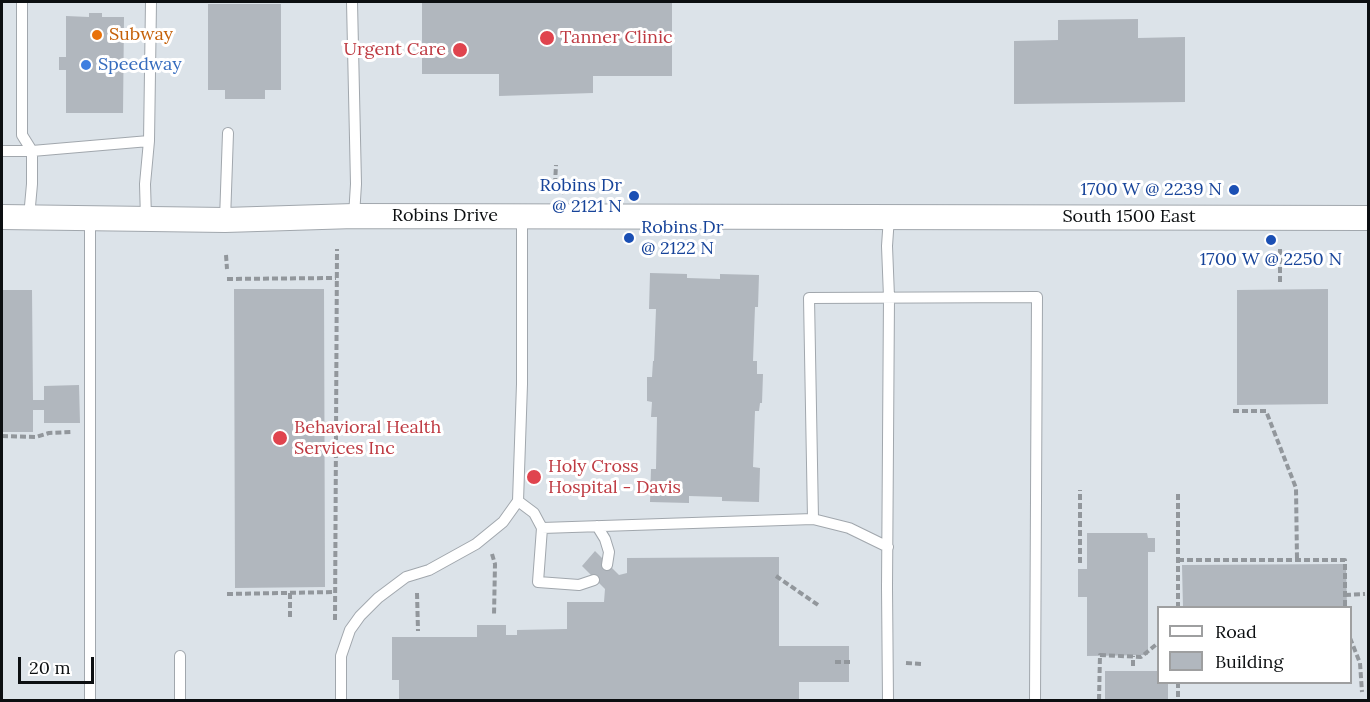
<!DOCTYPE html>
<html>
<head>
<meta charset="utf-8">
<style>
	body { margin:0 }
	#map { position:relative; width:1370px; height:702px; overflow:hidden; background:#dce3e9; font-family:Lora,serif }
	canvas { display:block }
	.frame { position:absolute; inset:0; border:3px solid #0c0f11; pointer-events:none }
	.legend { position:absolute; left:1157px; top:606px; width:195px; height:78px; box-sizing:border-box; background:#fff; border:2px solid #9e9fa0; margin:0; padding:8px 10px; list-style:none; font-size:18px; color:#0c0f11 }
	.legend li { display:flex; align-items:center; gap:12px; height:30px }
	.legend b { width:30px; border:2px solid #9e9fa0 }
	.scale { position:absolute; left:18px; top:657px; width:76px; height:27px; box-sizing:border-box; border:3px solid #0c0f11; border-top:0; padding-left:8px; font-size:18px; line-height:21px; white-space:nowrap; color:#0c0f11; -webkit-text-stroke:4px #fff; paint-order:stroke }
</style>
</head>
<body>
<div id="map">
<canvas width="1370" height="702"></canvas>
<div class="frame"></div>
<ul class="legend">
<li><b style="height:8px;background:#fff"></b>Road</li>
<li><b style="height:16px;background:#b1b7be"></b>Building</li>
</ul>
<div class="scale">20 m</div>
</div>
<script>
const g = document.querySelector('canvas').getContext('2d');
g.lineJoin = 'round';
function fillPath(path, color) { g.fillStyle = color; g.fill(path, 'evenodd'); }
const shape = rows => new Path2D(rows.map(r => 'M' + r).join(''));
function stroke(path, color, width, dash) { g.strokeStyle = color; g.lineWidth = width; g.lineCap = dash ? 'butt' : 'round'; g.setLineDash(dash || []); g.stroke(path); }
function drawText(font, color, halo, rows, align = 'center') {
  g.font = font + ' Lora,serif'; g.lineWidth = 6; g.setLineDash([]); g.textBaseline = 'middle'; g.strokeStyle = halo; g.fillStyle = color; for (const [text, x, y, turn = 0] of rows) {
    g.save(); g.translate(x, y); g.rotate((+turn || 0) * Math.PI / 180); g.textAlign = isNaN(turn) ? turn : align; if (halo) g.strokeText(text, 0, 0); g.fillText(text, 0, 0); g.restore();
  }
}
fillPath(shape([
	[422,2,672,2,672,76,593,76,593,93,499,96,499,74,422,74],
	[208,4,281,4,281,90,265,90,265,99,225,99,225,90,208,90],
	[89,13,102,13,102,17,124,17,123,113,66,113,66,70,59,70,59,57,66,57,66,16,89,17],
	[1138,19,1138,38,1185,37,1185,102,1014,104,1014,41,1058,40,1058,20],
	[650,273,687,274,687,278,720,279,720,274,759,275,758,307,755,307,753,361,757,361,757,374,763,374,762,403,760,403,759,411,755,411,753,467,760,468,759,502,722,501,722,497,689,496,689,503,650,502,651,469,656,469,657,417,651,417,652,402,647,401,647,377,652,377,653,361,654,361,656,309,649,309],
	[234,289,324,289,325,587,235,588],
	[1328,289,1328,404,1237,405,1237,290],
	[2,290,32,290,33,400,44,400,44,386,79,385,80,423,44,423,44,410,33,410,33,432,2,432],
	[1087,533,1147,533,1148,538,1155,538,1155,552,1148,552,1148,655,1087,656,1087,597,1078,597,1078,569,1087,569],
	[595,551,619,575,627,573,627,558,779,557,779,646,849,646,849,682,799,682,799,700,399,700,399,680,392,680,392,637,477,637,477,625,506,625,506,635,517,635,517,630,567,629,567,602,604,602,605,589,582,566],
	[1346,564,1347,608,1183,608,1182,565],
	[1105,671,1158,671,1158,682,1168,682,1168,700,1105,700]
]), '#b1b7be');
const service = shape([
	[22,2,22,135,32,151,32,184,29,217],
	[352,2,356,184,354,216],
	[2,151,32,151,149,141],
	[146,218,145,184,149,141,151,2],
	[90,219,90,700],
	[225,220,228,133],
	[518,501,534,513,542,528,813,519,849,528,888,547],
	[813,519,809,298,1037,297,1035,700],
	[597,526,605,539,609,552,607,565],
	[542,528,538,582,579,585,594,580],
	[180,700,180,656],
	[341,700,341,656,350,630,360,616,378,598,406,577,429,570,476,544,503,522,518,501,522,384,522,216],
	[888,700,887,587,889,297,887,246,889,217]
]);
const tertiary = shape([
	[2,217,225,220,354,216,1368,218]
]);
stroke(service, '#a1a7ad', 12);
stroke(tertiary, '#a1a7ad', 26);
stroke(shape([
	[555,184,556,165],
	[563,184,564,194],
	[1280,249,1280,282],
	[226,255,227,269],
	[227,279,336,278],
	[1233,411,1266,411,1296,488,1297,559],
	[2,436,36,437,49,433,72,432],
	[492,554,495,564,494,616],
	[1178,560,1345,560,1345,608],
	[1080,563,1080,490],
	[776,576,818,605],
	[290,593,290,619],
	[417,593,418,631],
	[227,594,335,592],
	[1345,595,1365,594],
	[1178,608,1178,493],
	[335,620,337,249],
	[1350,638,1360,663,1362,692],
	[835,662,850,662],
	[906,663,922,664],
	[1133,666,1133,656],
	[1178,682,1178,700],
	[1099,700,1100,655,1141,657,1158,643]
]), '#92979c', 4, [6, 3]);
stroke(service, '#fff', 10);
stroke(tertiary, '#fff', 24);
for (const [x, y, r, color] of [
	[97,35,6,"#e8710a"],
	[547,38,8,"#e0444e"],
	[460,50,8,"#e0444e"],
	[86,65,6,"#3f7fe0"],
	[1234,190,6,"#1a4fb4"],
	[634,196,6,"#1a4fb4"],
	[629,238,6,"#1a4fb4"],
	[1271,240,6,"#1a4fb4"],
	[280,438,8,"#e0444e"],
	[534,477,8,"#e0444e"]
]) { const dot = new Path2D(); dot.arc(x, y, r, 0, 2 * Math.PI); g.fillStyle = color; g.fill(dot); stroke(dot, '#fff', 2); }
drawText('18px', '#c56008', '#fff', [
	["Subway",109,35]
], 'left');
drawText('18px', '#be3a42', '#fff', [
	["Tanner Clinic",560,38],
	["Urgent Care",446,50,"right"],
	["Behavioral Health",294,428],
	["Services Inc",294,449],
	["Holy Cross",548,467],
	["Hospital - Davis",548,488]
], 'left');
drawText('18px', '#366cbe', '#fff', [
	["Speedway",98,65]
], 'left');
drawText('18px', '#164399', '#fff', [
	["Robins Dr",622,186],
	["@ 2121 N",622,207],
	["1700 W @ 2239 N",1222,190],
	["Robins Dr",641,228,"left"],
	["@ 2122 N",641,249,"left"],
	["1700 W @ 2250 N",1271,260,"center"]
], 'right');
drawText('18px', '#0c0f11', '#fff', [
	["Robins Drive",445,216],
	["South 1500 East",1129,217]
]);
</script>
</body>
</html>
